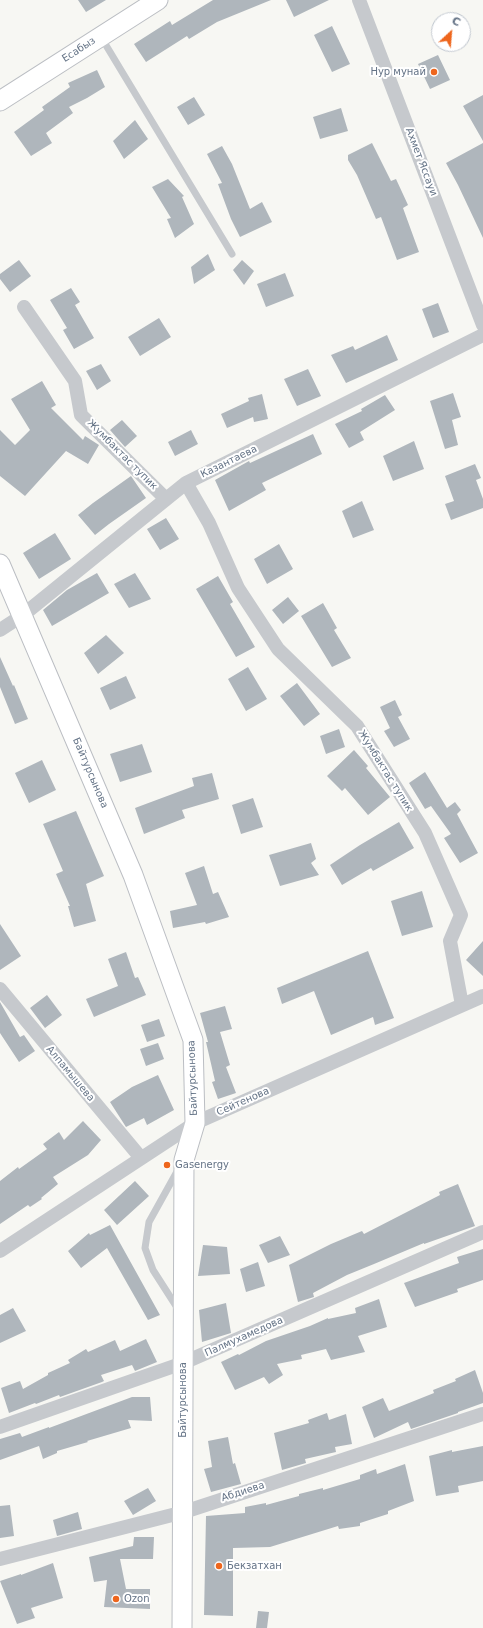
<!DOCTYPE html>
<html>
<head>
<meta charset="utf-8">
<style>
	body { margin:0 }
	#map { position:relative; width:483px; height:1628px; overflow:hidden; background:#f7f7f3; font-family:"DejaVu Sans",sans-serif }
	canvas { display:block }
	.north { position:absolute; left:431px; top:12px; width:40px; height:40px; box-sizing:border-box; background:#fff; border:1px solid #c1c7cf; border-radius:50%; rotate:26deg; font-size:11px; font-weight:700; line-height:16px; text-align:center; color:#647386 }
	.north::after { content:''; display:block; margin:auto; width:14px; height:18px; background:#ee661d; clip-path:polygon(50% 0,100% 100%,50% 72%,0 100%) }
</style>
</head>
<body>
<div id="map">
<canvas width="483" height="1628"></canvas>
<div class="north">С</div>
</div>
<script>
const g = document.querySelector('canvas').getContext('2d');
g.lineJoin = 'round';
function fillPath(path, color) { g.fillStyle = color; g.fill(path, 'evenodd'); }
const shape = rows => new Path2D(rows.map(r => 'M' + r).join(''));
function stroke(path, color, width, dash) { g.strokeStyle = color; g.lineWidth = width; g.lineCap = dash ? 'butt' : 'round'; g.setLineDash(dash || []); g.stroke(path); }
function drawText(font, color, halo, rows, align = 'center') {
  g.font = font + ' "DejaVu Sans",sans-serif'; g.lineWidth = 4; g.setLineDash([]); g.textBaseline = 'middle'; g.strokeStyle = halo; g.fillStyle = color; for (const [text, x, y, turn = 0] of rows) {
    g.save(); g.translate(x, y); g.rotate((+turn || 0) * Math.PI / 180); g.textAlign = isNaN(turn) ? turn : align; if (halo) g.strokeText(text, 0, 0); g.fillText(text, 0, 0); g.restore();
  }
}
fillPath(shape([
	[78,0,106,0,86,12],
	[213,0,271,0,217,22,189,39,187,36,146,62,134,44,170,21,172,25],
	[286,0,329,0,294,17],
	[332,26,350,64,332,72,314,35],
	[438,55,450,80,430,89,418,64],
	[97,70,105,87,87,98,69,107,73,113,46,133,52,143,31,156,14,132,44,110,42,107,70,87,68,83],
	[483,95,483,141,463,106],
	[194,97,205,115,188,125,177,107],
	[341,108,348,131,320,139,313,117],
	[135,120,148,139,124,159,113,141],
	[372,143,391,181,396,179,408,205,403,208,419,252,397,260,381,217,376,219,357,175,348,160,348,155],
	[483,143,483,238,458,185,446,163],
	[222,146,232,164,250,209,262,202,272,222,240,237,231,219,218,184,222,183,207,154],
	[168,179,184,196,182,197,194,224,175,238,167,219,171,218,152,187],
	[208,254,215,270,194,284,191,267],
	[19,260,31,276,10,292,0,279,0,274],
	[242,260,254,271,244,285,233,270],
	[285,273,294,296,266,307,257,284],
	[71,288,80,302,75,305,94,338,74,349,63,330,67,328,50,300],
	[438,303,449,332,433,338,422,309],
	[159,318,171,337,140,356,128,337],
	[387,335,398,360,346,383,331,355,353,346,355,350],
	[101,364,111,381,97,390,86,371],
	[308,369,321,396,297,406,284,379],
	[42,381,56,405,51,408,83,440,85,436,99,445,88,464,66,451,25,496,0,476,0,430,15,445,30,430,11,399],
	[453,393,461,417,452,420,458,445,445,449,430,401],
	[262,394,268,419,254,422,253,417,227,428,221,414,249,401,248,398],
	[385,395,395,410,360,432,364,440,349,448,335,424,362,411,361,409],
	[122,420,137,436,125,447,110,430],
	[191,430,198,444,175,456,168,442],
	[313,434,322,454,262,483,266,490,229,511,215,480,249,461,250,463],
	[414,441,424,469,393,481,383,456],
	[475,464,481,478,476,480,483,499,483,508,451,520,445,504,454,501,445,476],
	[131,476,146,498,109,524,95,535,78,515,93,503],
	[362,501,374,530,353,538,342,511],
	[166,518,179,539,160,550,147,529],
	[55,533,71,559,39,579,23,553],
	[279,544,293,569,267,584,254,559],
	[97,573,109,593,52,626,43,610,67,590],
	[135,573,151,599,129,608,114,584],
	[218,576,233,602,230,604,255,647,236,657,196,589],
	[288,597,299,611,283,624,272,610],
	[323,603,337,628,334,630,351,658,332,667,301,616],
	[106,635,124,653,98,674,84,653],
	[0,657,13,686,14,685,28,719,15,724,0,687],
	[248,667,267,699,246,711,228,679],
	[126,676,136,698,110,710,100,688],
	[297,683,320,714,304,726,280,696],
	[395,700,402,715,398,717,410,739,394,747,384,731,390,728,380,707],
	[339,729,345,747,326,754,320,736],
	[142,744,152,772,120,782,110,754],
	[354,750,368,766,366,768,390,797,368,815,345,788,342,791,327,776],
	[42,760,56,790,29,803,15,773],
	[425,772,447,808,455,802,461,810,457,814,478,853,460,863,444,838,451,834,431,806,425,809,409,783],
	[212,773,219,799,182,810,185,818,144,834,135,808,194,786,192,778],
	[253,798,263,827,241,834,232,805],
	[76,811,104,876,86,884,96,921,74,927,68,906,70,906,56,874,63,871,43,824],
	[399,822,414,848,373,871,371,868,342,885,330,865,360,845],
	[311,843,316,859,311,863,319,875,280,886,269,855],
	[204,866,213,894,218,892,229,917,206,924,205,922,173,928,170,911,197,905,185,873],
	[422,891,433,927,402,936,391,901],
	[0,924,21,956,0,970],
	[483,941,483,976,466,960],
	[368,951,394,1018,375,1025,373,1017,331,1035,314,991,282,1004,277,988],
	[126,952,135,978,138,977,146,995,94,1017,86,999,118,986,108,959],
	[47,995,62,1015,45,1028,30,1008],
	[0,1002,20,1037,24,1035,35,1051,19,1062,0,1033],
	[225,1006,232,1029,220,1032,230,1065,226,1067,236,1093,218,1099,212,1082,215,1081,206,1042,208,1042,200,1013],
	[159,1019,165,1036,147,1042,141,1025],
	[158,1043,164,1059,146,1066,140,1049],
	[158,1075,174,1110,147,1125,144,1118,126,1127,110,1102,132,1087],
	[83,1121,101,1140,88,1155,53,1177,58,1184,41,1198,42,1199,30,1207,28,1205,0,1224,0,1181,18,1167,19,1169,47,1149,43,1144,59,1132,64,1140],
	[135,1181,149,1196,117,1225,104,1210],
	[458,1184,475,1226,424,1244,424,1243,374,1264,347,1275,313,1293,314,1297,298,1302,289,1265,331,1244,362,1231,364,1234,440,1195,439,1192],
	[110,1225,160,1315,148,1320,107,1248,81,1268,68,1251,89,1233,90,1235],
	[280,1236,290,1255,268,1263,259,1245],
	[203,1245,227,1247,230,1274,198,1276],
	[483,1249,483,1280,457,1289,458,1292,415,1307,404,1283,459,1263,457,1257],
	[258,1262,265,1286,246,1292,240,1269],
	[379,1299,387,1327,358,1336,365,1352,331,1360,326,1349,301,1355,302,1359,277,1364,283,1375,269,1384,264,1377,235,1390,221,1362,238,1354,239,1355,266,1341,310,1326,328,1318,328,1319,356,1313,355,1308],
	[226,1303,231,1333,202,1342,199,1310],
	[13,1308,26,1331,0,1343,0,1315],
	[146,1339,157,1362,135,1371,132,1365,101,1375,104,1381,102,1382,60,1397,59,1395,36,1404,35,1403,9,1413,1,1388,20,1381,23,1389,48,1375,48,1373,70,1363,68,1360,86,1349,88,1352,115,1340,120,1351],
	[475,1370,483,1393,483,1403,458,1412,458,1413,411,1429,408,1422,374,1438,362,1407,383,1398,389,1411,434,1393,433,1390,456,1381,455,1379],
	[132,1397,150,1397,152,1421,128,1420,131,1428,87,1441,88,1442,57,1451,57,1453,43,1459,39,1446,0,1460,0,1439,20,1433,22,1437,49,1427,49,1428],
	[327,1413,329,1420,346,1414,352,1444,335,1447,336,1452,305,1459,306,1463,282,1470,274,1433,309,1423,308,1420],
	[228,1437,233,1464,235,1463,241,1484,211,1492,204,1469,212,1467,208,1441],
	[483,1446,483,1481,458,1486,459,1492,436,1496,429,1456,452,1450,452,1452],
	[405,1464,414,1501,388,1511,388,1514,360,1523,360,1526,339,1529,338,1526,270,1547,233,1548,233,1616,204,1615,206,1516,245,1513,245,1507,266,1503,266,1505,299,1496,299,1494,323,1488,323,1490,360,1479,360,1475,376,1469,377,1474],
	[148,1488,156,1501,133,1515,124,1501],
	[10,1505,14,1536,0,1538,0,1506],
	[78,1512,82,1529,57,1536,53,1520],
	[134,1537,154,1537,153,1559,120,1559,126,1589,150,1589,150,1609,104,1607,107,1580,94,1582,89,1557,133,1546],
	[53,1563,63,1598,31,1608,35,1618,17,1624,0,1581,21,1574,21,1575],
	[258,1611,269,1612,267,1628,256,1628]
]), '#afb6bc');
const secondary = shape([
	[0,101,158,0],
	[0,564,133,875,193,1040,195,1123,184,1160,182,1628]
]);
stroke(secondary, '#bbbec3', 21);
stroke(shape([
	[101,37,232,254],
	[178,1309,153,1270,145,1248,149,1222,179,1168]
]), '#c6c9cd', 7);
stroke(shape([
	[359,0,483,325],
	[24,307,75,381,81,415,166,499],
	[186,483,209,523,238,588,278,649,357,726,425,833,461,915,450,941,462,1005],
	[0,630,23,615,186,483,483,335],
	[0,989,141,1158],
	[0,1251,195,1123,483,996],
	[0,1427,183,1363,483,1232],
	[0,1559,184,1512,483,1414]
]), '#c6c9cd', 14);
stroke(secondary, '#fff', 19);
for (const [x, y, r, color] of [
	[434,72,4,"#ee661d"],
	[167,1165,4,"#ee661d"],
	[219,1566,4,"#ee661d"],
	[116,1599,4,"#ee661d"]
]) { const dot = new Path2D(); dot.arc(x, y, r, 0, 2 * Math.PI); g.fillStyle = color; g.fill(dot); stroke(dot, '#fff', 1.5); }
drawText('10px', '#647386', '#fff', [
	["Есабыз",79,50,-33],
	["Ахмет Яссауи",421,162,69],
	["Жумбактас тупик",122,455,45],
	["Казантаева",229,462,-26],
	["Жумбактас тупик",385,771,58],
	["Байтурсынова",90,773,67],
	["Алпамышева",70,1074,50],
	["Байтурсынова",193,1078,-92],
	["Сейтенова",243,1102,-24],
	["Палмухамедова",244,1337,-24],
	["Байтурсынова",183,1400,-90],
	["Абдиева",243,1492,-18]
]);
drawText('10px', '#647386', '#fff', [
	["Нур мунай",426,72,"right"],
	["Gasenergy",175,1165],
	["Бекзатхан",227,1566],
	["Ozon",124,1599]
], 'left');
</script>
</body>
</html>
